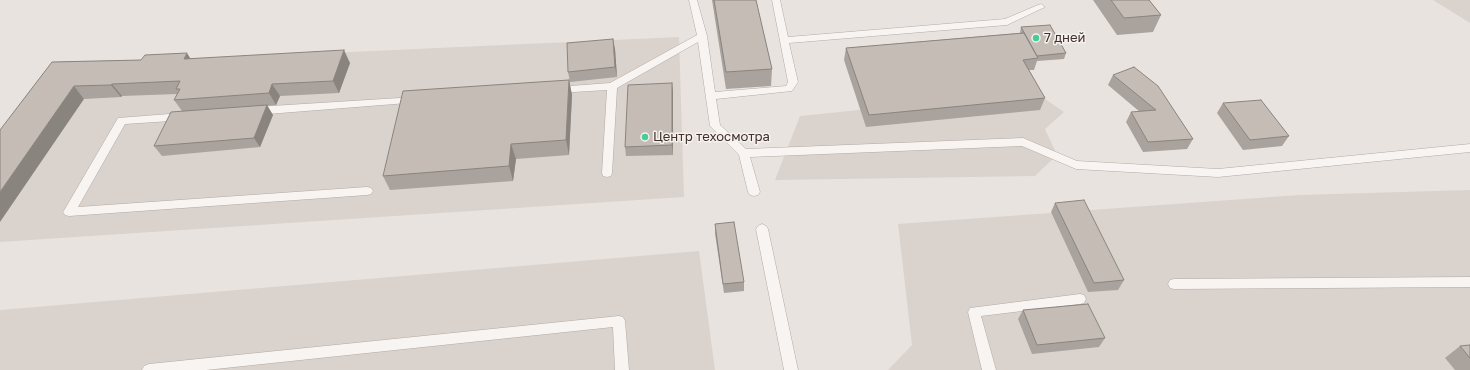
<!DOCTYPE html>
<html>
<head>
<meta charset="utf-8">
<style>
	body { margin:0 }
	canvas { display:block; background:#e8e3df }
</style>
</head>
<body>
<canvas width="1470" height="370"></canvas>
<script>
const g = document.querySelector('canvas').getContext('2d');
g.lineJoin = 'round';
function fillPath(path, color) { g.fillStyle = color; g.fill(path, 'evenodd'); }
const shape = rows => new Path2D(rows.map(r => 'M' + r).join(''));
function stroke(path, color, width, dash) { g.strokeStyle = color; g.lineWidth = width; g.lineCap = dash ? 'butt' : 'round'; g.setLineDash(dash || []); g.stroke(path); }
function drawText(font, color, halo, rows, align = 'center') {
  g.font = font + ' "Golos Text",sans-serif'; g.lineWidth = 3; g.setLineDash([]); g.textBaseline = 'middle'; g.strokeStyle = halo; g.fillStyle = color; for (const [text, x, y, turn = 0] of rows) {
    g.save(); g.translate(x, y); g.rotate((+turn || 0) * Math.PI / 180); g.textAlign = isNaN(turn) ? turn : align; if (halo) g.strokeText(text, 0, 0); g.fillText(text, 0, 0); g.restore();
  }
}
fillPath(shape([
	[1433,0,1470,0,1470,23],
	[679,37,684,197,0,242,0,157,65,65],
	[1035,92,1064,112,1045,129,1057,155,1035,176,775,180,800,116],
	[1470,190,1470,370,888,370,912,345,898,224,1299,195],
	[699,251,715,370,0,370,0,310]
]), '#dad2cd');
const lane = shape([
	[689,0,697,0,707,36,715,92,786,86,788,82,772,0,780,0,788,37,1005,19,1038,5,1041,4,1045,7,1007,25,789,43,798,82,792,91,716,99,720,125,746,149,1023,138,1077,161,1218,169,1470,144,1470,152,1218,177,1076,169,1022,146,750,157,760,192,758,195,754,196,750,195,748,192,739,155,710,126,698,42,617,88,612,173,611,176,607,177,603,176,602,173,607,90,557,93,552,90,557,87,610,83,697,35,689,0],
	[416,97,420,98,421,100,420,102,255,115,250,111,255,107,416,97],
	[182,113,186,114,187,117,186,120,125,124,78,207,367,187,371,188,373,191,371,194,367,195,69,216,65,215,63,212,65,209,118,118,182,113],
	[762,224,766,226,768,229,798,370,784,370,756,229,758,226,762,224],
	[1470,277,1470,287,1174,289,1170,288,1168,284,1170,280,1174,279,1470,277],
	[1080,294,1084,295,1086,299,1084,303,1080,304,981,316,996,370,982,370,968,312,970,308,1080,294],
	[619,316,623,317,625,321,629,370,615,370,613,327,206,370,142,370,144,366,149,364,619,316]
]);
stroke(lane, '#b2aaa4', 1);
fillPath(lane, '#f7f4f2');
fillPath(shape([
	[712,0,756,0,772,69,771,86,726,89],
	[1093,0,1149,0,1161,15,1153,32,1117,35],
	[1021,27,1066,53,1064,59,1037,61,1034,70,1029,70,1045,98,1040,110,866,127,844,60,846,48,1020,33],
	[615,49,617,77,570,82,568,72],
	[190,58,350,63,339,93,280,96,276,105,267,106,273,115,260,147,162,156,154,146,182,111,174,100,177,94,122,96,121,97,84,99,52,62,141,60],
	[1113,75,1193,139,1187,149,1143,152,1126,122,1131,112,1140,112,1108,85],
	[569,80,572,95,569,155,516,159,513,181,390,190,383,176],
	[672,83,673,93,673,155,626,156,625,147],
	[1223,103,1289,136,1282,146,1243,150,1217,113],
	[1055,203,1124,280,1118,290,1088,292,1051,212],
	[715,224,744,282,744,291,724,293,715,234],
	[1023,310,1105,338,1099,347,1032,354,1018,319],
	[1470,345,1470,370,1455,370,1445,358,1460,346]
]), '#a9a29d');
fillPath(shape([
	[613,39,615,49,617,77,615,67],
	[344,50,350,63,339,93,333,81],
	[187,53,195,66,184,59],
	[569,80,572,95,569,155,566,140],
	[672,83,673,93,673,155,672,145],
	[112,84,122,96,121,97,111,85],
	[272,84,280,96,276,105,269,93],
	[74,86,84,99,0,222,0,192],
	[267,105,273,115,260,147,254,138],
	[511,144,516,159,513,181,509,166]
]), '#8a847f');
const building = shape([
	[714,0,756,0,772,69,726,72,714,0],
	[1111,0,1149,0,1161,15,1124,18,1111,0],
	[1050,25,1066,53,1037,56,1021,27,1050,25],
	[1024,33,1038,58,1023,60,1045,98,869,115,846,48,1024,33],
	[613,39,615,67,568,72,567,43,613,39],
	[344,50,333,81,272,84,269,93,174,100,180,89,176,89,180,81,112,84,111,85,74,86,0,192,0,130,52,62,141,60,145,55,187,53,184,59,344,50],
	[1134,67,1158,86,1193,139,1148,142,1131,112,1156,110,1113,75,1134,67],
	[569,80,566,140,511,144,509,166,383,176,403,91,569,80],
	[672,83,672,145,625,147,628,85,672,83],
	[1261,100,1289,136,1250,140,1223,103,1261,100],
	[267,105,254,138,154,146,171,112,267,105],
	[1084,200,1124,280,1094,283,1055,203,1084,200],
	[734,222,744,282,723,284,715,224,734,222],
	[1088,304,1105,338,1037,345,1023,310,1088,304],
	[1470,345,1470,358,1460,346,1470,345]
]);
fillPath(building, '#c5bcb6');
stroke(building, '#8a847f', 1);
for (const [x, y, r, color] of [
	[1036,38,4,"#44cd97"],
	[645,137,4,"#44cd97"]
]) { const dot = new Path2D(); dot.arc(x, y, r, 0, 2 * Math.PI); g.fillStyle = color; g.fill(dot); stroke(dot, '#f6f1ef', 1.5); }
drawText('13px', '#3f3128', '#f6f1ef', [
	["7 дней",1044,38],
	["Центр техосмотра",653,137]
], 'left');
</script>
</body>
</html>
